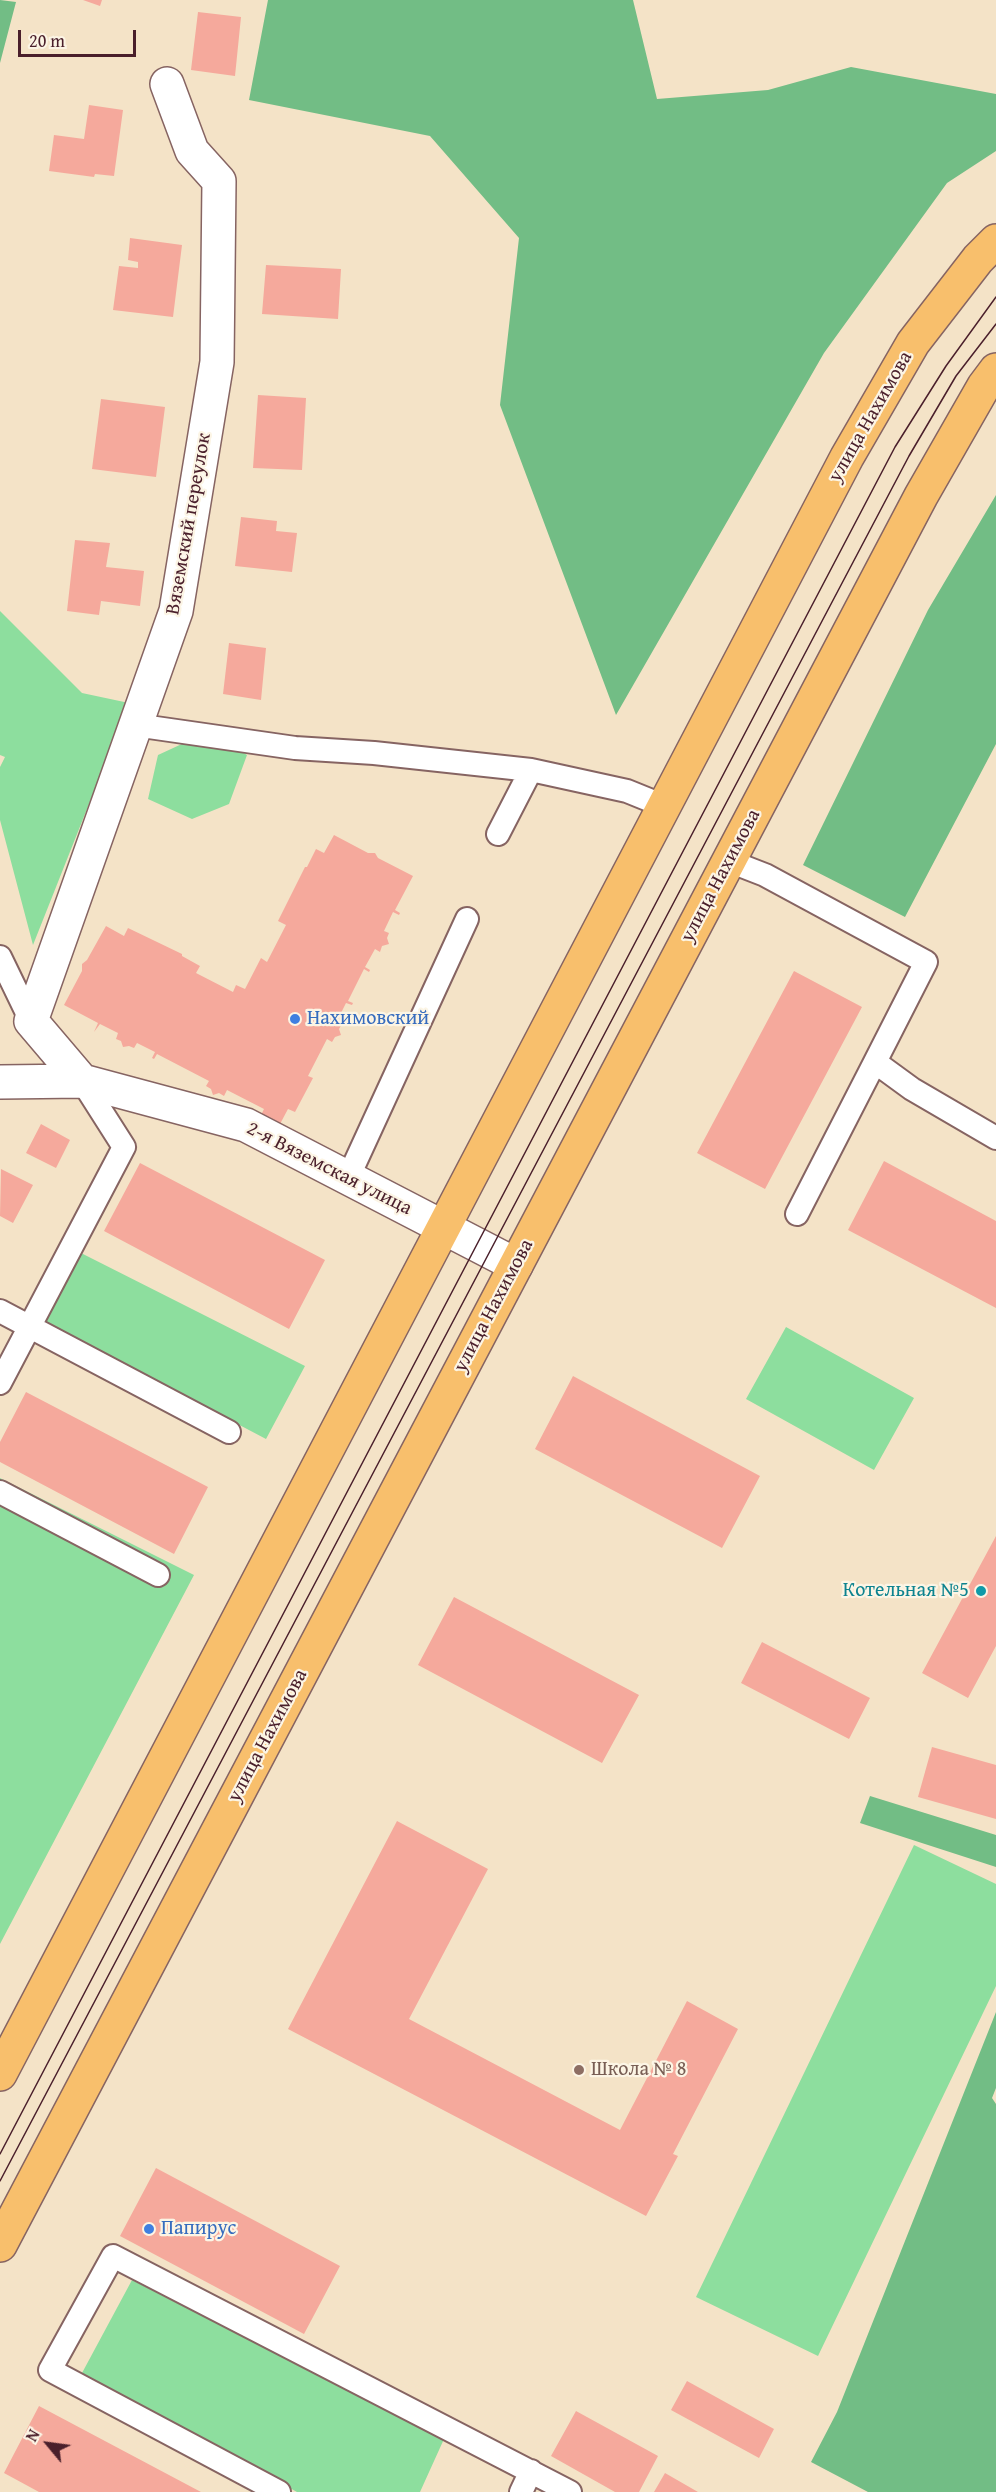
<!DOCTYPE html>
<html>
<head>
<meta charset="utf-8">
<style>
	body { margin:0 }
	#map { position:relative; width:996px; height:2492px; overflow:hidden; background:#f4e3c7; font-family:"Gentium Book Plus",serif }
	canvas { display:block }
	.north { position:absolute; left:18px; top:2414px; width:60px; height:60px; -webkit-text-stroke:4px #fcf5e5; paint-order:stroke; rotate:299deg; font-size:16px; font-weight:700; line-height:24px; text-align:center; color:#4a1f2b }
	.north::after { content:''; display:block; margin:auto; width:21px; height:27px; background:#4a1f2b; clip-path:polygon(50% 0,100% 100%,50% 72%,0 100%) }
	.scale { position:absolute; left:18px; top:30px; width:118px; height:27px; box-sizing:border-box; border:3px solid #4a1f2b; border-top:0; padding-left:8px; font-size:18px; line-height:21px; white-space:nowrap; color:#4a1f2b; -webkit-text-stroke:4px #fcf5e5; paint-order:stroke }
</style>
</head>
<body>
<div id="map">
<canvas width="996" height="2492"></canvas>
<div class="north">N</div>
<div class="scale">20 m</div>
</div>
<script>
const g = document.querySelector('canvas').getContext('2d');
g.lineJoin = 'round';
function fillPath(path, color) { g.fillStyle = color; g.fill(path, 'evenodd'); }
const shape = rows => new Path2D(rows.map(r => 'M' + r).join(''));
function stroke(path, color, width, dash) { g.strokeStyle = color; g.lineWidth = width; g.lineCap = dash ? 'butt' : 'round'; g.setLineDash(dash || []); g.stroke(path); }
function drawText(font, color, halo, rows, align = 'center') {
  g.font = font + ' "Gentium Book Plus",serif'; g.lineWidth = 4.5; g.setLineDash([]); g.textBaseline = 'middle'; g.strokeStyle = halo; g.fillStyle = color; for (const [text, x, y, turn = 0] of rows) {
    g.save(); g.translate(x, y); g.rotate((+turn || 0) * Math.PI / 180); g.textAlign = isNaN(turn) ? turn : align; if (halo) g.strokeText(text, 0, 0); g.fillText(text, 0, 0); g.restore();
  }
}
fillPath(shape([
	[0,611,82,693,129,703,33,945,0,820,0,767,5,757,0,755],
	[184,743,232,746,247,755,229,804,192,819,148,799,158,755],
	[79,1252,305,1366,266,1439,44,1322],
	[786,1327,914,1398,874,1470,746,1399],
	[0,1478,194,1575,0,1944],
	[914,1845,996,1884,996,1986,818,2356,696,2297],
	[132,2280,444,2439,420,2492,297,2492,82,2373]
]), '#8dde9e');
fillPath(shape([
	[0,0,16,2,0,63],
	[268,0,633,0,657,99,768,90,851,67,996,94,996,151,947,183,824,353,616,715,500,405,519,238,430,136,249,100],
	[996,495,996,744,905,917,803,865,928,610],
	[870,1796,996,1835,996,1867,860,1823],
	[996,2012,996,2088,992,2098,996,2104,996,2492,868,2492,811,2462,837,2412]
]), '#72bd85');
fillPath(shape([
	[83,0,102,0,100,6],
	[198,12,241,17,235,76,191,70],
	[89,105,123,110,114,176,95,174,94,177,49,171,54,135,84,139],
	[130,238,182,245,173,317,113,310,119,266,138,268,138,262,128,260],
	[266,265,341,269,338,319,262,314],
	[258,395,306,398,302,470,253,468],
	[101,399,165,407,156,477,92,469],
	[241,517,277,521,276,531,297,533,292,572,235,566],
	[75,540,110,543,106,567,144,571,140,606,101,601,99,615,67,611],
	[229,643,266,648,261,700,223,694],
	[334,835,368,853,375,853,378,858,413,876,395,910,400,913,399,915,393,912,384,931,389,933,387,938,389,944,382,946,380,952,375,949,365,967,370,970,369,972,364,969,348,1001,353,1003,352,1005,346,1003,337,1021,342,1024,339,1029,341,1035,335,1037,332,1042,327,1039,308,1076,313,1078,295,1112,288,1109,280,1124,261,1115,264,1109,227,1090,224,1096,219,1093,213,1095,211,1089,206,1086,209,1081,157,1054,154,1059,152,1058,155,1052,137,1043,134,1048,129,1046,123,1047,121,1041,116,1039,118,1033,100,1024,94,1032,98,1023,64,1005,82,971,82,964,87,960,106,926,124,936,128,928,182,954,182,956,200,966,196,973,233,992,236,985,245,989,261,958,267,962,286,925,278,921,305,867,307,867,316,849,324,853],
	[794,971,862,1007,765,1189,697,1153],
	[41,1124,70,1140,56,1168,26,1153],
	[884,1161,996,1221,996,1308,848,1230],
	[140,1163,325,1260,289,1329,104,1231],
	[1,1169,33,1185,13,1223,0,1216],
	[573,1376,760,1476,722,1548,535,1449],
	[26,1392,208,1487,174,1554,0,1462,0,1442],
	[996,1536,996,1646,968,1698,922,1673],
	[454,1597,639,1695,602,1763,418,1665],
	[762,1642,870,1698,849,1739,741,1683],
	[932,1747,996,1765,996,1819,918,1797],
	[397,1821,488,1869,409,2019,620,2130,687,2001,738,2029,673,2154,678,2156,646,2216,288,2029],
	[156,2168,340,2266,304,2334,120,2236],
	[687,2381,774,2429,759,2458,671,2410],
	[39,2406,201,2492,39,2492,4,2473],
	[576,2411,658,2456,639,2492,615,2492,551,2456],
	[665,2473,698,2492,654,2492]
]), '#f5a99c');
const lane = shape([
	[135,725,295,748,374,753,531,770,627,791,664,806],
	[498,834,531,770],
	[729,861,765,875,926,962,875,1062],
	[0,957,31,1021],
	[348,1178,467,919],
	[797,1214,875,1062,912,1089,996,1138],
	[0,1311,229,1432],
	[0,1383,124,1147,82,1081],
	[0,1492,158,1575],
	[279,2492,50,2370,113,2256,570,2492],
	[521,2492,531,2471]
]);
const street = shape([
	[82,1081,31,1021,176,611,217,362,219,181,192,151,167,84],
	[0,1082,82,1081,246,1125,516,1265]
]);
const primary = shape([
	[0,2074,847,457,913,343,978,259,996,241],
	[0,2245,921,496,984,386,996,370]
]);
stroke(lane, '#866462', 26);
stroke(street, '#866462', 36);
stroke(primary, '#866462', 36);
stroke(lane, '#fff', 22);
stroke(street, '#fff', 33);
stroke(primary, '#f8bf6c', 33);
stroke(shape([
	[0,2154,895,447,946,366,996,297],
	[0,2181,909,456,956,376,996,324]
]), '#4a1f2b', 1.5);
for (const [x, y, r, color] of [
	[295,1019,6,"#3f7fe0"],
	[981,1591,6,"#0f9aa8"],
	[579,2070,6,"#8d6e63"],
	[149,2229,6,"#3f7fe0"]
]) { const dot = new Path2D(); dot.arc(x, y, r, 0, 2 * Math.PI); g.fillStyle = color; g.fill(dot); stroke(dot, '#fcf5e5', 2); }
drawText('20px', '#4a1f2b', '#fcf5e5', [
	["улица Нахимова",871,417,-60],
	["Вяземский переулок",189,524,-80],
	["улица Нахимова",721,876,-62],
	["2-я Вяземская улица",329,1169,27],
	["улица Нахимова",494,1306,-62],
	["улица Нахимова",268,1736,-62]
]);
drawText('20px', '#366cbe', '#fcf5e5', [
	["Нахимовский",307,1019],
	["Папирус",161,2229]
], 'left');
drawText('20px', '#0d838f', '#fcf5e5', [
	["Котельная №5",969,1591]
], 'right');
drawText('20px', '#785e54', '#fcf5e5', [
	["Школа № 8",591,2070]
], 'left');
</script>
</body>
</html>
